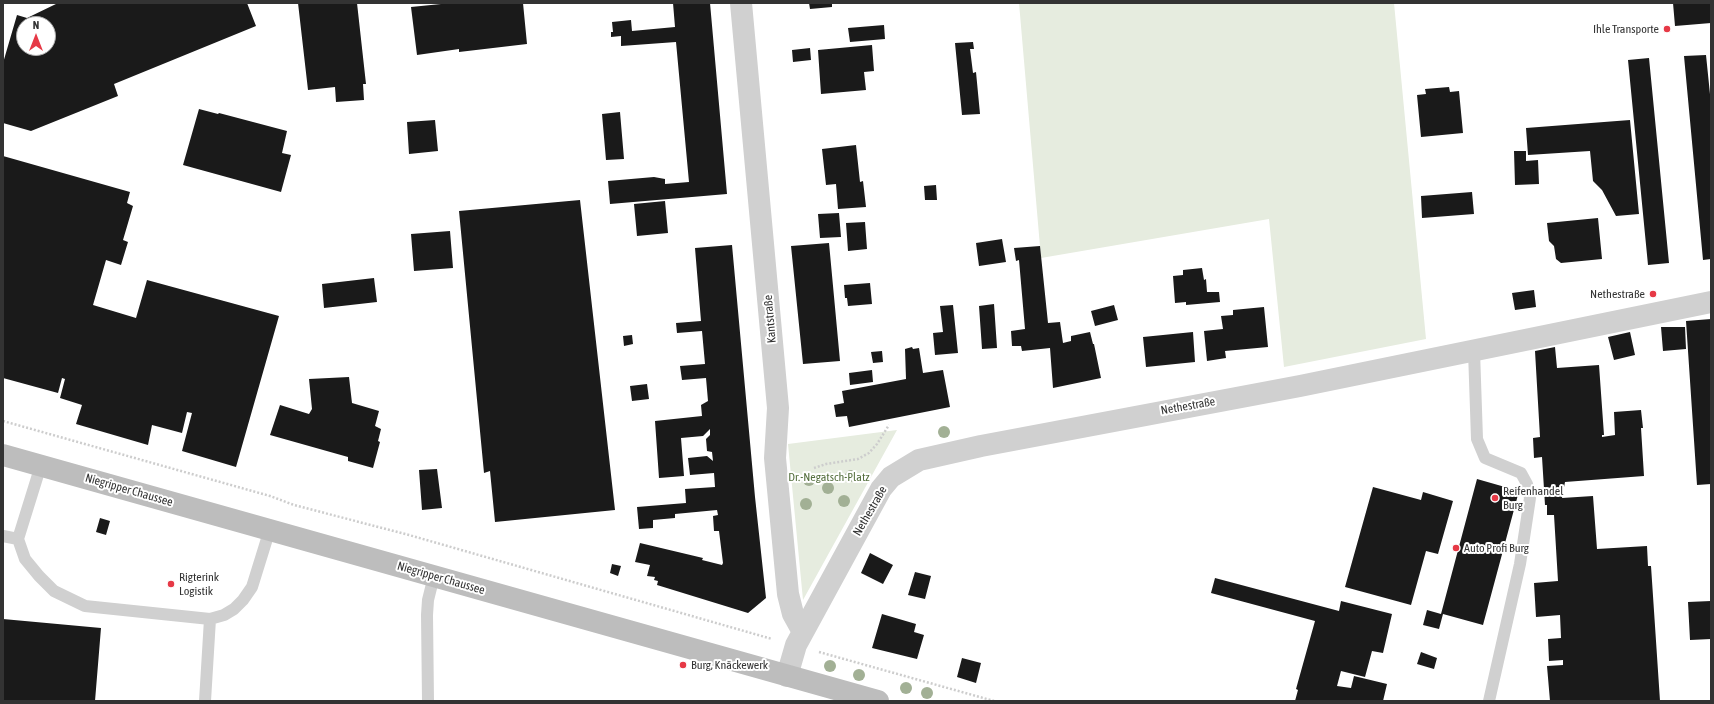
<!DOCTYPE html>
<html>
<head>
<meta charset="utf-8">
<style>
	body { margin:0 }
	#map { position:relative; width:1714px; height:704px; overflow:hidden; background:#fff; font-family:"Asap Condensed",sans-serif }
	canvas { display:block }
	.frame { position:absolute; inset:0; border:4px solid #333; pointer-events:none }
	.north { position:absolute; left:16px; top:16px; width:40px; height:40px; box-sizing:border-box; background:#fff; border:1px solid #adadad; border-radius:50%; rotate:0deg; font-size:11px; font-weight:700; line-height:16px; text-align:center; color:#333 }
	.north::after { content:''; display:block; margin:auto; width:14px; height:18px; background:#e63946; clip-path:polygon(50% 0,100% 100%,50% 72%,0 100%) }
</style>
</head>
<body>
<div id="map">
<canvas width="1714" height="704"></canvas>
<div class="frame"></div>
<div class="north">N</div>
</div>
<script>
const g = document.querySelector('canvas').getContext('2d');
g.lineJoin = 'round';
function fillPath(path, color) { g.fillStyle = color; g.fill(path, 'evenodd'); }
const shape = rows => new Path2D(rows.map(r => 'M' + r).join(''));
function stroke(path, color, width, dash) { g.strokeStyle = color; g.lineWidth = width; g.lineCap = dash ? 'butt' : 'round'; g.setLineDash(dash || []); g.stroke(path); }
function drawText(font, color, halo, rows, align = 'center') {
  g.font = font + ' "Asap Condensed",sans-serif'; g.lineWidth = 4; g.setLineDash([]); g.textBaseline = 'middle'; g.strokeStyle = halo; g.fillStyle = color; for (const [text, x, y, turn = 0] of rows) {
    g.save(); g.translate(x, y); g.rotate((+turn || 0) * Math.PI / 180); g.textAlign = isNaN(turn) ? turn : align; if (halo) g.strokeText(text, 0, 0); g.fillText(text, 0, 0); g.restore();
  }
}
fillPath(shape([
	[1019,3,1394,3,1426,339,1284,367,1269,219,1041,258],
	[897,430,803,600,788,444]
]), '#e6ecdf');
fillPath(shape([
	[58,3,247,3,256,26,114,84,118,96,31,131,3,123,3,63,17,15,27,18],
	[24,24,48,24,48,48,24,48],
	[298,3,357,3,366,84,363,84,364,100,336,102,335,87,308,90],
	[451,3,523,3,527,44,459,52,459,49,417,55,411,7],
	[673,3,710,3,727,194,610,204,608,181,654,177,665,179,665,184,689,182,676,42,621,46,621,36,611,37,611,32,613,32,612,22,631,20,632,31,675,27],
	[809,3,832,3,832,7,810,9],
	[1673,3,1711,3,1711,23,1675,26],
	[884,25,885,39,850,42,848,28],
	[973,42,974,49,970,49,973,73,976,72,980,114,962,115,955,43],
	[872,45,874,71,864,72,866,90,821,94,818,50],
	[810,48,811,60,793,62,792,50],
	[1706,55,1711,104,1711,259,1703,260,1684,56],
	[1649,58,1669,263,1648,265,1628,60],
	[1449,87,1450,92,1459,91,1463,133,1421,137,1417,95,1426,94,1425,89],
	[199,109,218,114,219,113,287,131,282,153,291,155,281,192,183,165],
	[620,112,624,159,606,160,602,114],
	[435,120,438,151,409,154,407,122],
	[1630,120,1639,214,1616,216,1602,190,1593,181,1590,151,1528,155,1526,128],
	[856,145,860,182,863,181,866,207,838,209,836,184,826,185,822,149],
	[1514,151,1526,151,1526,161,1538,160,1539,184,1515,185],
	[3,156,130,192,127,203,133,206,123,240,128,242,121,265,106,260,93,305,136,318,147,280,279,316,236,467,182,451,192,413,187,412,182,433,152,425,148,445,76,424,82,405,60,398,65,379,62,378,58,393,3,378],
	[936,185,937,200,925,200,924,186],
	[1472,192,1474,214,1422,218,1421,196],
	[580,200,615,510,495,522,490,471,484,473,459,211],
	[665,201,668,233,637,236,634,204],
	[839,213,841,237,820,238,818,214],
	[1598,218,1602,259,1561,263,1556,259,1554,246,1549,241,1547,223],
	[865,222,867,249,848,251,846,223],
	[450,231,453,268,414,271,411,234],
	[1002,239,1006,262,979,266,976,243],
	[829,243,840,361,803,364,791,246],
	[732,245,755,497,766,598,748,613,657,585,658,581,654,580,655,577,647,576,650,565,635,562,640,543,703,558,702,560,722,565,723,563,719,531,714,531,713,516,718,515,717,510,675,514,675,518,653,520,653,528,639,529,637,507,686,503,685,489,715,487,714,473,690,475,688,458,707,456,713,461,712,452,707,451,706,439,710,435,710,429,703,436,681,438,684,476,659,478,655,421,702,416,701,405,708,401,706,378,682,380,680,366,705,364,702,331,677,333,676,323,701,321,695,248],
	[1040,246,1048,323,1060,322,1063,343,1071,341,1071,336,1090,332,1093,344,1094,344,1101,378,1053,388,1050,348,1022,351,1021,346,1012,346,1011,331,1025,329,1019,260,1016,261,1014,248],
	[1202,268,1204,280,1206,279,1207,292,1219,292,1220,302,1186,305,1186,302,1175,303,1173,276,1183,275,1183,270],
	[374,278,377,302,324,308,322,284],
	[870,283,872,304,848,306,847,298,845,298,844,285],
	[1534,290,1536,307,1515,310,1512,293],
	[994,304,997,348,982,349,979,306],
	[953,305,958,353,935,355,933,333,943,332,940,306],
	[1114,305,1118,320,1095,326,1091,311],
	[1264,307,1268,347,1225,351,1226,358,1207,361,1204,331,1223,329,1221,316,1233,315,1233,310],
	[1711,319,1711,484,1697,485,1686,321],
	[1661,327,1685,327,1686,349,1663,351],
	[1193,332,1195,362,1146,367,1143,337],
	[1630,332,1635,355,1614,360,1608,337],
	[632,335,633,344,624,346,623,336],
	[912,347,913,349,919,348,923,373,943,370,950,407,849,427,847,416,836,417,834,405,844,403,842,391,906,379,905,349],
	[1555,347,1557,368,1599,365,1604,435,1602,435,1602,437,1615,435,1614,412,1641,410,1643,428,1641,428,1644,476,1565,482,1562,498,1593,496,1597,549,1647,546,1648,566,1651,566,1660,701,1550,701,1547,666,1563,665,1563,660,1549,661,1548,639,1561,638,1560,615,1536,617,1534,583,1558,581,1554,515,1547,515,1547,505,1545,505,1542,457,1534,458,1533,438,1540,437,1535,351],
	[882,351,883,362,873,363,871,352],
	[872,370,873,382,850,385,849,373],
	[349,377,352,403,379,411,375,426,381,429,378,441,380,442,373,468,348,461,348,457,270,435,280,405,309,414,312,409,309,379],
	[647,384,649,399,632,401,630,386],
	[437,469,442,508,422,510,419,470],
	[1477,479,1519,491,1483,625,1443,614,1439,629,1423,625,1427,610,1441,614],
	[1373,487,1421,500,1423,492,1453,501,1438,554,1426,551,1411,605,1345,587],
	[100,518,110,521,106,535,96,532],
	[870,553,893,565,883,584,861,573],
	[612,564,621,566,618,576,610,573],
	[915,572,931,576,925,599,908,595],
	[1215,578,1339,611,1341,601,1392,614,1383,653,1372,651,1365,677,1341,671,1337,686,1351,688,1354,676,1387,684,1383,701,1295,701,1298,690,1296,689,1315,621,1211,593],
	[1711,601,1711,639,1690,640,1688,602],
	[882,614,916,624,914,632,924,635,917,659,872,648],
	[3,619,101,628,95,701,3,701],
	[1421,652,1437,658,1434,669,1417,664],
	[962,658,981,663,976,683,957,677]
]), '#1a1a1a');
stroke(shape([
	[3,421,270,496,294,505,409,535,772,639],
	[814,468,826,464,858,459,869,453,877,444,889,425],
	[819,652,994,701]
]), '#cdcdcd', 2.5, [2, 2]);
stroke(shape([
	[1474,351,1477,439,1485,458,1521,473,1527,484,1530,498,1520,564,1489,701],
	[3,536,18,539,41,465],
	[18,539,25,559,39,576,54,591,85,606,210,619,224,615,234,609,243,600,252,587,270,529],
	[205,701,210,619],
	[428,701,427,615,428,600,434,576]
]), '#d0d0d0', 12);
stroke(shape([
	[741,3,778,408,775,458,788,594,793,614,803,632],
	[787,676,796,645,881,489,891,477,919,460,981,446,1300,386,1711,302]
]), '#d0d0d0', 22);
stroke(shape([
	[3,455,878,701]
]), '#bdbdbd', 22);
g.fillStyle = '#a2b095';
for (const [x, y] of [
	[944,432],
	[851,476],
	[809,480],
	[828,488],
	[844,501],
	[806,504],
	[830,666],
	[859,675],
	[906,688],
	[927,693]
]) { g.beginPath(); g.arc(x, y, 6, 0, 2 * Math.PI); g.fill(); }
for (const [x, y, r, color] of [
	[1667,29,4,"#e63946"],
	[1653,294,4,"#e63946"],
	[1495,498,4,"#e63946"],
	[1456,548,4,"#e63946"],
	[171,584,4,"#e63946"],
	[683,665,4,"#e63946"]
]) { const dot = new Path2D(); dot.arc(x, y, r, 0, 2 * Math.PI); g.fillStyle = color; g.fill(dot); stroke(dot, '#fff', 1.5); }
drawText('12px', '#333', '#fff', [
	["Ihle Transporte",1659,29,"right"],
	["Nethestraße",1645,294,"right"],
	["Reifenhandel",1503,491],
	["Burg",1503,505],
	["Auto Profi Burg",1464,548],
	["Rigterink",179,577],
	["Logistik",179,591],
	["Burg, Knäckewerk",691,665]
], 'left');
drawText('12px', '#333', '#fff', [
	["Kantstraße",770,319,-95],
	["Nethestraße",1188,406,-10],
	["Niegripper Chaussee",129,490,16],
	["Nethestraße",870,511,-60],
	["Niegripper Chaussee",441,578,16]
]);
drawText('12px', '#56703f', '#fff', [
	["Dr.-Negatsch-Platz",829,477]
]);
</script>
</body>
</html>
